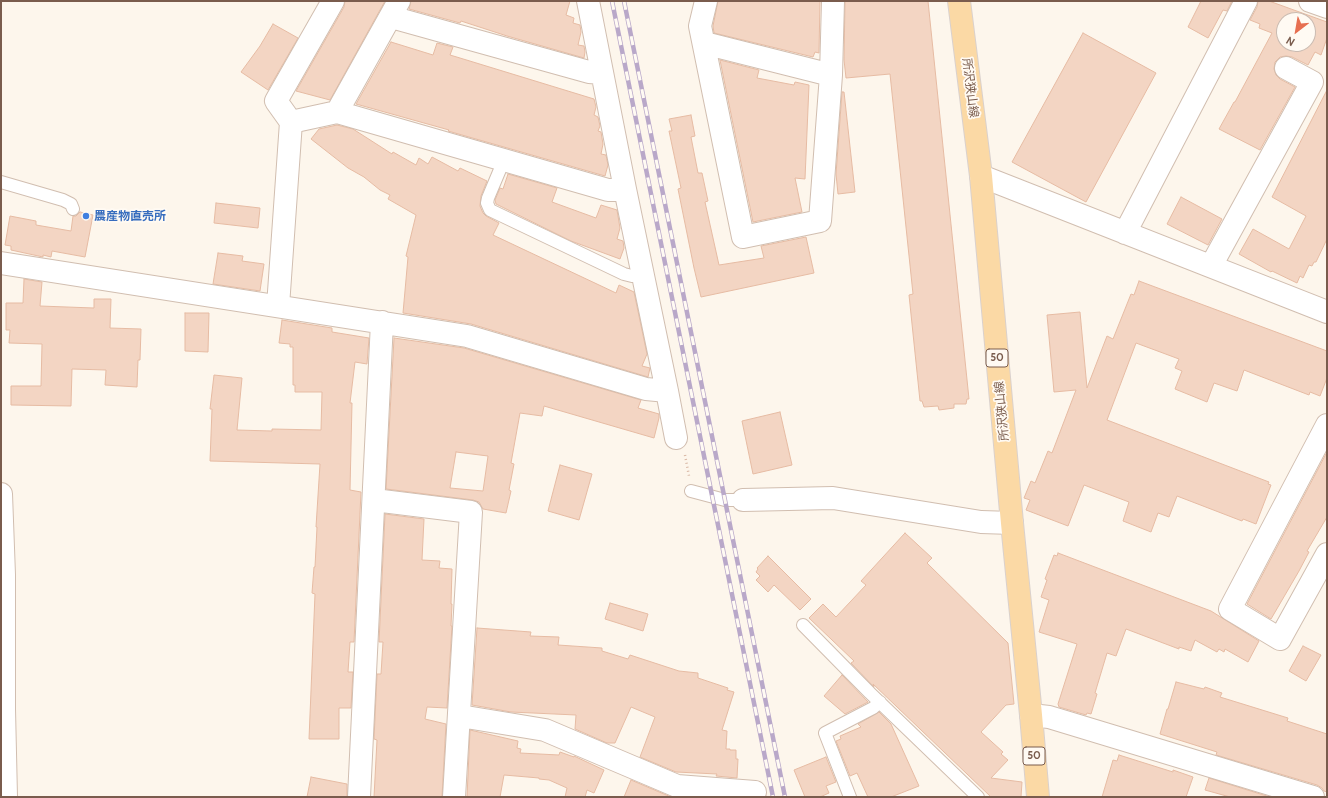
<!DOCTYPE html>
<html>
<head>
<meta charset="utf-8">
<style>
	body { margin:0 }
	#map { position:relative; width:1328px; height:798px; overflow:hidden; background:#fdf6ec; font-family:Cabin,sans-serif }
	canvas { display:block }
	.frame { position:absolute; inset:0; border:2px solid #7a5c4d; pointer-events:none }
	.north { position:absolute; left:1276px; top:12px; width:40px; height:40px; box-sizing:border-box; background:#fffaf3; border:1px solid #cabbb1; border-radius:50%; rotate:211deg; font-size:11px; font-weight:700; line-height:16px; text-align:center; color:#7a5c4d }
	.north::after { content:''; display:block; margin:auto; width:14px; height:18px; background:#e76f51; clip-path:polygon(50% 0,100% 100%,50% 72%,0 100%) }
</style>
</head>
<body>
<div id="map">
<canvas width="1328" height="798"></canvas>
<div class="frame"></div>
<div class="north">N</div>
</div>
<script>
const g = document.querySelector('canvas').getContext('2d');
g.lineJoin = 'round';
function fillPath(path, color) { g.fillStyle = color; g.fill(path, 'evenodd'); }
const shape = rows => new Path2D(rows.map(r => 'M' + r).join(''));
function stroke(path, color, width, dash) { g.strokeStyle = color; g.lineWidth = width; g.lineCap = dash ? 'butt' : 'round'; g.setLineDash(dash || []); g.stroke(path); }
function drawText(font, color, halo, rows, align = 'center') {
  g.font = font + ' Cabin,"Noto Sans JP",sans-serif'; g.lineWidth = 3.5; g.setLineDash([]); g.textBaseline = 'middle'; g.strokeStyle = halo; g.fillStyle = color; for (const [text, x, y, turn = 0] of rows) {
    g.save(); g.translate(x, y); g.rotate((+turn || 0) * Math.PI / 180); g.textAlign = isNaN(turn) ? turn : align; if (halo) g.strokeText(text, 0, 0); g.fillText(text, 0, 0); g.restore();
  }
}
const building = shape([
	[345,1,385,1,330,100,296,91,344,7,345,1],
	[411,1,570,1,566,15,574,18,573,23,580,25,581,32,578,45,584,46,585,52,584,58,507,36,461,21,460,23,409,9,411,1],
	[718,1,820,1,819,53,815,52,813,57,714,33,713,26,718,1],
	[845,1,928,1,969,399,967,399,966,404,954,404,954,408,939,410,938,406,924,407,922,401,920,401,909,295,913,294,890,74,846,78,844,60,845,1],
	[1201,1,1232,1,1227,11,1223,10,1208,38,1188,27,1201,1],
	[1258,1,1269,1,1327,22,1327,38,1321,55,1315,52,1308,65,1292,57,1286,56,1280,57,1275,62,1274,69,1276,75,1280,79,1295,87,1260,150,1219,129,1234,102,1235,102,1272,33,1259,28,1260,24,1250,20,1257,7,1258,1],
	[1284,20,1308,20,1308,44,1284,44,1284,20],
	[273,24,298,38,268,90,241,72,260,46,273,24],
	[1083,33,1156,73,1086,202,1012,162,1083,33],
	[391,42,433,55,437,43,453,47,450,55,460,58,594,99,596,107,594,115,598,117,600,126,598,131,601,132,603,144,601,154,606,155,608,165,605,176,448,131,449,130,356,104,391,42],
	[720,60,759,70,757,78,794,85,795,82,809,85,805,179,795,178,802,212,753,222,720,60],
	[1327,90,1327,239,1316,262,1314,262,1312,266,1309,265,1303,278,1300,276,1297,283,1272,271,1271,272,1239,254,1253,229,1289,249,1306,216,1272,197,1327,90],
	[842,92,844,92,855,192,838,194,836,174,842,92],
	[691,115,695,136,691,137,698,173,702,173,708,201,705,202,719,265,764,258,761,246,806,237,814,273,701,297,694,268,678,189,681,188,669,131,672,131,669,119,691,115],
	[337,125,353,129,392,154,393,152,416,165,419,158,428,164,432,157,458,171,460,168,487,181,481,196,480,206,483,213,486,216,499,223,493,235,616,293,619,285,634,292,647,354,642,366,650,368,648,377,471,324,403,313,408,257,406,256,416,215,388,199,390,195,380,190,364,177,348,168,311,139,319,129,337,125],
	[508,174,557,188,552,202,596,218,601,205,617,210,620,228,617,239,623,241,624,248,620,259,571,241,496,204,495,200,500,188,503,189,508,174],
	[1181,197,1222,219,1208,245,1167,224,1181,197],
	[216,203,260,208,258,228,214,223,216,203],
	[80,212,93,215,85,257,52,251,51,257,43,255,43,257,11,250,11,246,5,245,10,216,36,221,36,225,71,231,73,216,76,216,80,212],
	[218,253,243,256,242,261,264,264,260,291,213,284,218,253],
	[24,279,42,282,40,306,94,308,94,299,111,299,110,328,141,329,140,360,138,360,137,387,105,385,106,370,72,369,71,406,11,405,11,386,41,386,42,344,9,343,10,330,6,330,6,303,23,303,24,279],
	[1139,281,1327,351,1327,378,1320,396,1310,392,1309,395,1244,370,1237,391,1214,383,1207,402,1175,389,1182,371,1175,368,1179,359,1136,343,1107,420,1269,482,1268,484,1271,485,1256,524,1243,519,1242,521,1177,496,1169,517,1158,513,1151,532,1123,521,1129,502,1084,485,1068,526,1026,510,1030,500,1024,498,1031,481,1035,483,1048,451,1052,453,1076,390,1054,392,1047,315,1080,312,1087,388,1107,336,1113,339,1131,294,1134,295,1139,281],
	[185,313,209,313,208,352,185,351,185,313],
	[282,320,332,328,332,332,369,338,367,364,355,362,350,403,352,403,350,490,361,492,354,642,350,642,348,672,353,672,351,708,339,708,339,739,309,739,315,594,312,593,314,567,315,567,317,527,316,527,320,464,210,461,212,409,210,409,214,375,242,378,237,430,272,431,272,429,321,430,322,392,295,392,295,385,293,385,293,347,290,347,290,344,279,343,282,320],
	[394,338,464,348,641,400,638,408,659,414,659,418,654,438,544,406,542,416,520,413,511,463,514,464,509,490,511,491,506,513,483,509,479,502,473,500,386,489,394,338],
	[456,452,488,456,483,491,450,488,456,452],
	[780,412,792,465,753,474,742,421,780,412],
	[1327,452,1327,517,1307,551,1309,552,1299,571,1271,619,1247,604,1327,452],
	[560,465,592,474,579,520,548,511,560,465],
	[385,514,424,519,422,560,440,561,439,568,452,569,451,604,452,604,451,626,452,626,447,708,427,707,425,719,446,724,442,797,374,797,377,740,374,739,377,674,381,674,383,642,379,642,385,514],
	[905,533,932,558,927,563,1008,643,1014,704,1006,705,981,732,1003,752,1001,754,1008,760,991,778,1022,782,1021,797,991,797,873,684,874,687,851,663,854,661,809,618,823,604,836,617,866,585,861,581,905,533],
	[1058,553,1211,611,1259,641,1248,662,1225,649,1224,652,1219,649,1217,652,1195,640,1191,651,1179,647,1179,649,1126,629,1116,656,1107,653,1095,693,1097,694,1091,714,1087,713,1086,715,1059,707,1058,704,1077,644,1039,632,1049,600,1041,597,1047,580,1045,579,1054,555,1057,556,1058,553],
	[768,556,811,599,800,610,774,585,768,592,756,580,760,576,756,572,758,569,757,568,768,556],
	[610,603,648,614,643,631,605,619,610,603],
	[477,628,531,632,530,636,559,637,558,645,602,648,602,651,628,659,630,655,679,671,698,673,698,678,728,688,727,690,734,692,722,730,727,731,726,749,730,749,730,750,736,750,736,759,738,759,737,778,716,776,717,774,676,772,640,757,655,717,631,707,615,743,607,743,575,729,576,715,511,712,472,705,477,628],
	[1303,646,1321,655,1306,681,1289,671,1303,646],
	[842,675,868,702,845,714,824,696,842,675],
	[1176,682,1204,689,1205,687,1222,693,1220,697,1288,718,1287,721,1327,734,1327,792,1324,791,1322,788,1317,785,1216,755,1217,752,1160,734,1167,709,1168,709,1176,682],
	[879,712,891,724,919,786,891,797,868,797,857,773,850,776,836,741,841,739,840,736,861,727,858,724,879,712],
	[470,730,518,741,517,748,521,749,520,753,559,755,560,752,574,757,574,756,604,770,594,793,587,790,585,797,565,797,567,788,549,780,539,779,539,778,504,775,500,797,467,797,470,730],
	[1119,755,1173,772,1173,770,1193,777,1186,797,1102,797,1113,760,1117,761,1119,755],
	[826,757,836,782,826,786,829,793,820,797,805,797,794,770,826,757],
	[311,777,347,784,347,797,307,797,311,777],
	[1209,778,1270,797,1230,797,1205,790,1209,778],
	[631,780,671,797,624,797,631,780]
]);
fillPath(building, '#f3d5c3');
stroke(building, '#e6bba3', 1);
const service = shape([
	[504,160,488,198,487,203,490,210,624,274,632,276,643,275],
	[1,182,63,200,71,204,73,209],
	[691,491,725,500,743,500],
	[803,625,870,693,978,797],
	[850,797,825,733,873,708,880,702]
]);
const minor = shape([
	[588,1,625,189,667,391,676,438],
	[706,1,700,26,743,237,820,221,831,75,833,1],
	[1310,1,1327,7],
	[391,17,589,72,602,73],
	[704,43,831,75],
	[337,112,608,190,617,190,625,189],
	[291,122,276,101,333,1],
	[981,176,1327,312],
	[1125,233,1246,1],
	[1,263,467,336,646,389,667,391],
	[1211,266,1312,82,1286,68],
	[278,306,291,122,337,112,399,1],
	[1327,425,1230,609,1280,639,1327,554],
	[1,494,4,575,4,709,6,797],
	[374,500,471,512,454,797],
	[743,500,833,498,981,522,1012,523],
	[1031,715,1049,717,1313,797],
	[460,716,545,730,677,786,755,792],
	[359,797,382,322]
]);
const primary = shape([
	[959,1,981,176,1012,523,1031,715,1038,797]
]);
stroke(service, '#d1beb0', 14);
stroke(minor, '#d1beb0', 24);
stroke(primary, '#dad1cd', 24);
stroke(shape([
	[685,455,689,476]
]), '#d9b8a5', 2.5, [1, 3]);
stroke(service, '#fff', 12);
stroke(minor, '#fff', 22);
stroke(primary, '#fbd9a5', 22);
const rail = shape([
	[612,1,773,797],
	[624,1,785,797]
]);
stroke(rail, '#b9a8c9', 4.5);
stroke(rail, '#fffaf3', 3, [9]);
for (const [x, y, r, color] of [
	[86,216,4,"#3f7fe0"]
]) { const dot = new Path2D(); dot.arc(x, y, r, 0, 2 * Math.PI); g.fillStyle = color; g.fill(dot); stroke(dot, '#fffaf3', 1.5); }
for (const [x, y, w] of [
	[997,358,22],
	[1034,756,22]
]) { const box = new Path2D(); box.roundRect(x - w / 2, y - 9, w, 18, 3); g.fillStyle = '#fffaf3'; g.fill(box); stroke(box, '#7a5c4d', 1); }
drawText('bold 11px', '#7a5c4d', null, [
	["50",997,358],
	["50",1034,756]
]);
drawText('12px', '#7a5c4d', '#fffaf3', [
	["所沢狭山線",970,88,83],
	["所沢狭山線",1002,411,-95]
]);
drawText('bold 12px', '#366cbe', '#fffaf3', [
	["農産物直売所",94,216]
], 'left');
</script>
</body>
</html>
